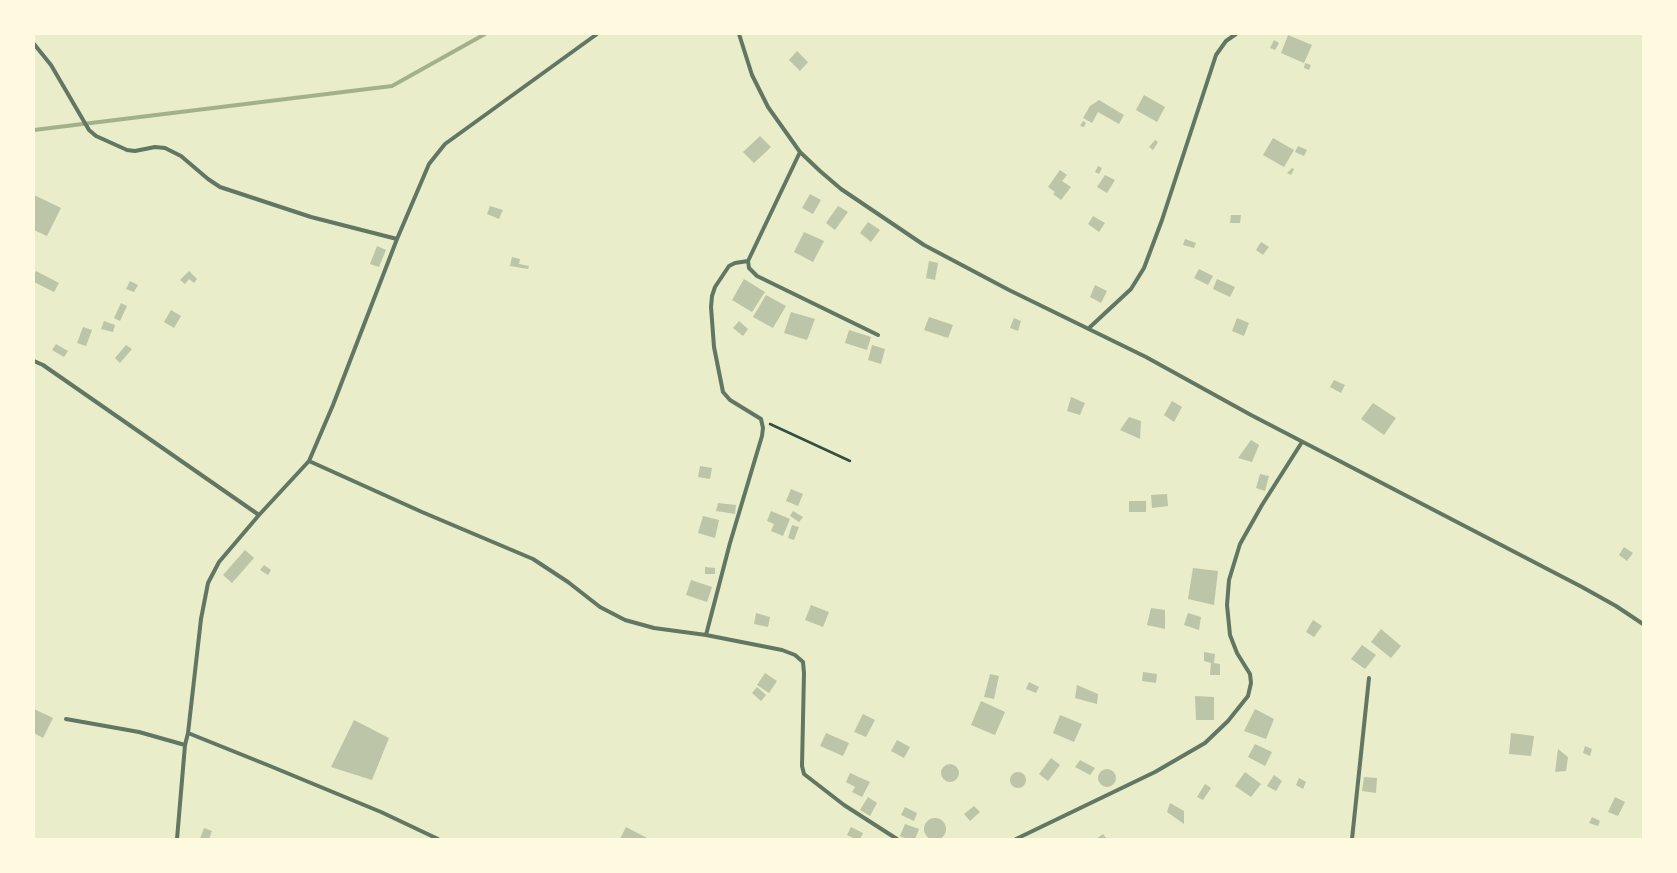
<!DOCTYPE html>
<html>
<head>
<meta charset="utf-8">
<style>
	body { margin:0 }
	#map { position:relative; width:1677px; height:873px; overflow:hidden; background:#e9edc9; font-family:"Fira Sans Condensed",sans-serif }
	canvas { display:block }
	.frame { position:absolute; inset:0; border:35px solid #fefae0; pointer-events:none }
</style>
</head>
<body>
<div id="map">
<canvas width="1677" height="873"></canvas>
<div class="frame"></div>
</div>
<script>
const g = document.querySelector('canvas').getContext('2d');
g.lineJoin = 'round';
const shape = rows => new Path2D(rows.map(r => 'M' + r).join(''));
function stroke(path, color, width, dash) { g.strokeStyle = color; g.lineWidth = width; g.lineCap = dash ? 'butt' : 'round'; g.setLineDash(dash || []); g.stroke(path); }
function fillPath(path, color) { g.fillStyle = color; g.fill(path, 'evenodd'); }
stroke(shape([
	[34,130,392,86,485,34]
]), '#a3b18a', 4);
fillPath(shape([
	[1288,35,1312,45,1304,63,1281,53],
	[1274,40,1279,43,1275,50,1270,48],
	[797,51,808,62,800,71,789,60],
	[1305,63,1311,65,1309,70,1304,68],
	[1144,95,1165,107,1157,122,1136,110],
	[1099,100,1124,115,1119,124,1098,112,1092,123,1083,118,1090,106],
	[1083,121,1086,123,1084,127,1080,126],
	[760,136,771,147,754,163,743,152],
	[1273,138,1294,150,1284,167,1263,155],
	[1155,140,1158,142,1153,150,1149,147],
	[1298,146,1307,150,1304,156,1295,152],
	[1098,166,1102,168,1099,174,1095,172],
	[1292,168,1294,169,1291,175,1287,173],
	[1060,170,1067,175,1062,181,1071,187,1061,200,1053,194,1055,192,1048,187],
	[1105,175,1115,180,1107,193,1097,187],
	[810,194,821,200,813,214,802,208],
	[34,195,61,208,47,236,34,230],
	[490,206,503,210,499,219,487,214],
	[838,206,848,212,835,230,826,223],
	[1231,215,1241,215,1240,223,1230,223],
	[1093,216,1105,223,1099,232,1088,224],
	[868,222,880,230,871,242,860,233],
	[804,232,824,241,813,262,794,252],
	[1185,239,1196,243,1194,248,1183,245],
	[1261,242,1269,247,1263,255,1256,250],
	[377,246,386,250,379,267,370,264],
	[512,257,520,259,519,264,529,266,528,269,510,266],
	[929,261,938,263,935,280,926,278],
	[1199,269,1213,276,1208,285,1194,278],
	[36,271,59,283,54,292,34,282,34,275],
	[189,271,197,279,194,283,189,279,185,284,180,280],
	[744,279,765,292,752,312,732,300],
	[1217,279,1235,287,1230,297,1213,289],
	[130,281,138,285,134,292,126,289],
	[1095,285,1107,291,1101,303,1090,297],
	[766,295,786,306,773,328,753,317],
	[121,303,127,306,120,321,114,318],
	[171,310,181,316,174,328,164,322],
	[791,312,815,319,807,340,784,333],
	[929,317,953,325,948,338,924,330],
	[1014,318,1021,321,1018,331,1010,328],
	[1237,318,1249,323,1244,336,1232,331],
	[104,321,115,325,113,332,101,329],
	[739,321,748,329,743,336,733,328],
	[83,327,92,330,86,346,77,343],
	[849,330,871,337,867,350,845,343],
	[56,344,68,351,64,357,52,350],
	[126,345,132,349,120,363,115,358],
	[872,345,885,349,881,364,868,360],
	[1334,380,1345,385,1341,393,1330,387],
	[1071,397,1085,403,1080,415,1067,411],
	[1172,401,1182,407,1174,422,1164,415],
	[1373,403,1396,418,1384,435,1361,419],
	[1129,417,1141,421,1140,439,1120,430],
	[1251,440,1259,445,1252,462,1238,458],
	[700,466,712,468,710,479,698,477],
	[1260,474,1269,476,1265,491,1256,488],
	[791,489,803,494,798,506,786,501],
	[1167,494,1168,506,1152,508,1151,495],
	[1129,501,1146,501,1146,512,1129,512],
	[718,503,736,505,735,514,716,511],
	[771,511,790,519,783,536,771,531,774,524,767,521],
	[793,511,803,517,799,522,790,516],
	[703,516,719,520,715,538,698,533],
	[792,525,799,527,794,540,788,538],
	[1624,547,1633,553,1627,561,1619,555],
	[245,550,254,558,232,583,223,575],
	[264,565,271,570,268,575,260,570],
	[705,567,715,568,715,574,705,574],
	[1193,568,1218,571,1214,605,1188,599],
	[691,580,712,587,707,602,686,595],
	[811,605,829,612,823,627,805,620],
	[1151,608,1165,610,1165,629,1147,625],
	[756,613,770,617,768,627,754,624],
	[1188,613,1201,617,1199,630,1184,625],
	[1313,620,1322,626,1314,637,1306,632],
	[1381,629,1401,646,1391,658,1371,642],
	[1362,645,1376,655,1365,669,1351,659],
	[1204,652,1215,654,1214,663,1220,664,1220,675,1210,675,1211,663,1204,661],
	[1143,672,1157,674,1156,683,1142,681],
	[765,673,777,681,769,693,757,685],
	[990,674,999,676,994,699,984,697],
	[1029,682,1039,687,1036,693,1026,689],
	[1077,685,1098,694,1097,704,1075,698],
	[757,687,766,695,761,701,752,693],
	[1195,696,1214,697,1214,720,1196,720],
	[981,701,1005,712,995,735,971,725],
	[34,709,53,718,43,738,34,733],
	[1255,709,1274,719,1266,739,1244,731],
	[863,714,875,720,866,737,854,732],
	[1060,715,1082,724,1074,742,1053,733],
	[354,720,389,738,372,780,331,767],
	[826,733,849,743,843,756,820,746],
	[1511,733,1534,736,1531,756,1509,754],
	[897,740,910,747,904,758,891,751],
	[1255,744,1272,752,1265,766,1248,757],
	[1585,746,1592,749,1590,756,1583,753],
	[1558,749,1568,757,1566,771,1555,772],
	[1051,758,1060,765,1048,781,1039,774],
	[1080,760,1095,768,1090,775,1075,767],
	'941 773a9 9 0 1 1 18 0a9 9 0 1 1-18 0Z',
	'1098 778a9 9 0 1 1 18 0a9 9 0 1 1-18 0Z',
	'1010 780a8 8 0 1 1 16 0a8 8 0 1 1-16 0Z',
	[1245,772,1261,784,1251,797,1235,786],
	[850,773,870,782,862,797,852,792,855,787,846,782],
	[1274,775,1282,781,1276,791,1267,786],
	[1364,777,1377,778,1376,793,1362,791],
	[1299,778,1306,782,1303,789,1296,785],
	[1205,784,1211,788,1203,800,1197,797],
	[868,797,877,803,870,816,860,810],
	[1615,797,1625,802,1618,816,1608,812],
	[1170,803,1184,811,1184,824,1167,812],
	[974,806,980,812,970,821,964,814],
	[905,807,917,813,914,821,901,815],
	[1592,817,1600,821,1598,826,1589,823],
	'924 829a11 11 0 1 1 22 0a11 11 0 1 1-22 0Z',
	[905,824,919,829,915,839,907,839,900,836],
	[626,827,649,839,620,839],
	[851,827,863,833,860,839,855,839,847,835],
	[204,828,212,831,209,839,200,839],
	[1103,834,1107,839,1096,839]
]), '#bcc5a7');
stroke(shape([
	[770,424,850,461]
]), '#344e41', 2.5);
stroke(shape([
	[739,34,752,75,768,107,800,152,820,171,841,189,924,245,1009,290,1146,357,1251,415,1582,587,1616,606,1643,624],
	[34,44,51,65,89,130,96,136,127,150,135,151,155,147,165,148,181,156,208,179,220,187,311,217,397,239],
	[800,152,748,261,749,268,757,276,878,335],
	[1089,328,1131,289,1144,268,1162,220,1216,55,1226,41,1236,34],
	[34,361,43,365,259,515],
	[309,461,422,512,533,559,568,582,600,607,625,620,654,628,706,635,782,650,795,655,803,662,804,673,802,766,804,774,844,805,897,839],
	[706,635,730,543,762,436,763,428,761,419,730,400,723,392,714,347,711,307,712,296,715,287,729,266,735,263,748,261],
	[66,719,139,732,185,745],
	[188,733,270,766,381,812,438,839],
	[177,839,185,745,188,733,201,619,208,583,219,562,259,515,309,461,333,405,397,239,429,164,445,144,597,34],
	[1016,839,1155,772,1205,743,1228,721,1248,696,1251,683,1250,674,1237,653,1230,635,1227,605,1229,580,1240,544,1262,505,1302,442],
	[1352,839,1369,678]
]), '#617663', 4);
</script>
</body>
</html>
